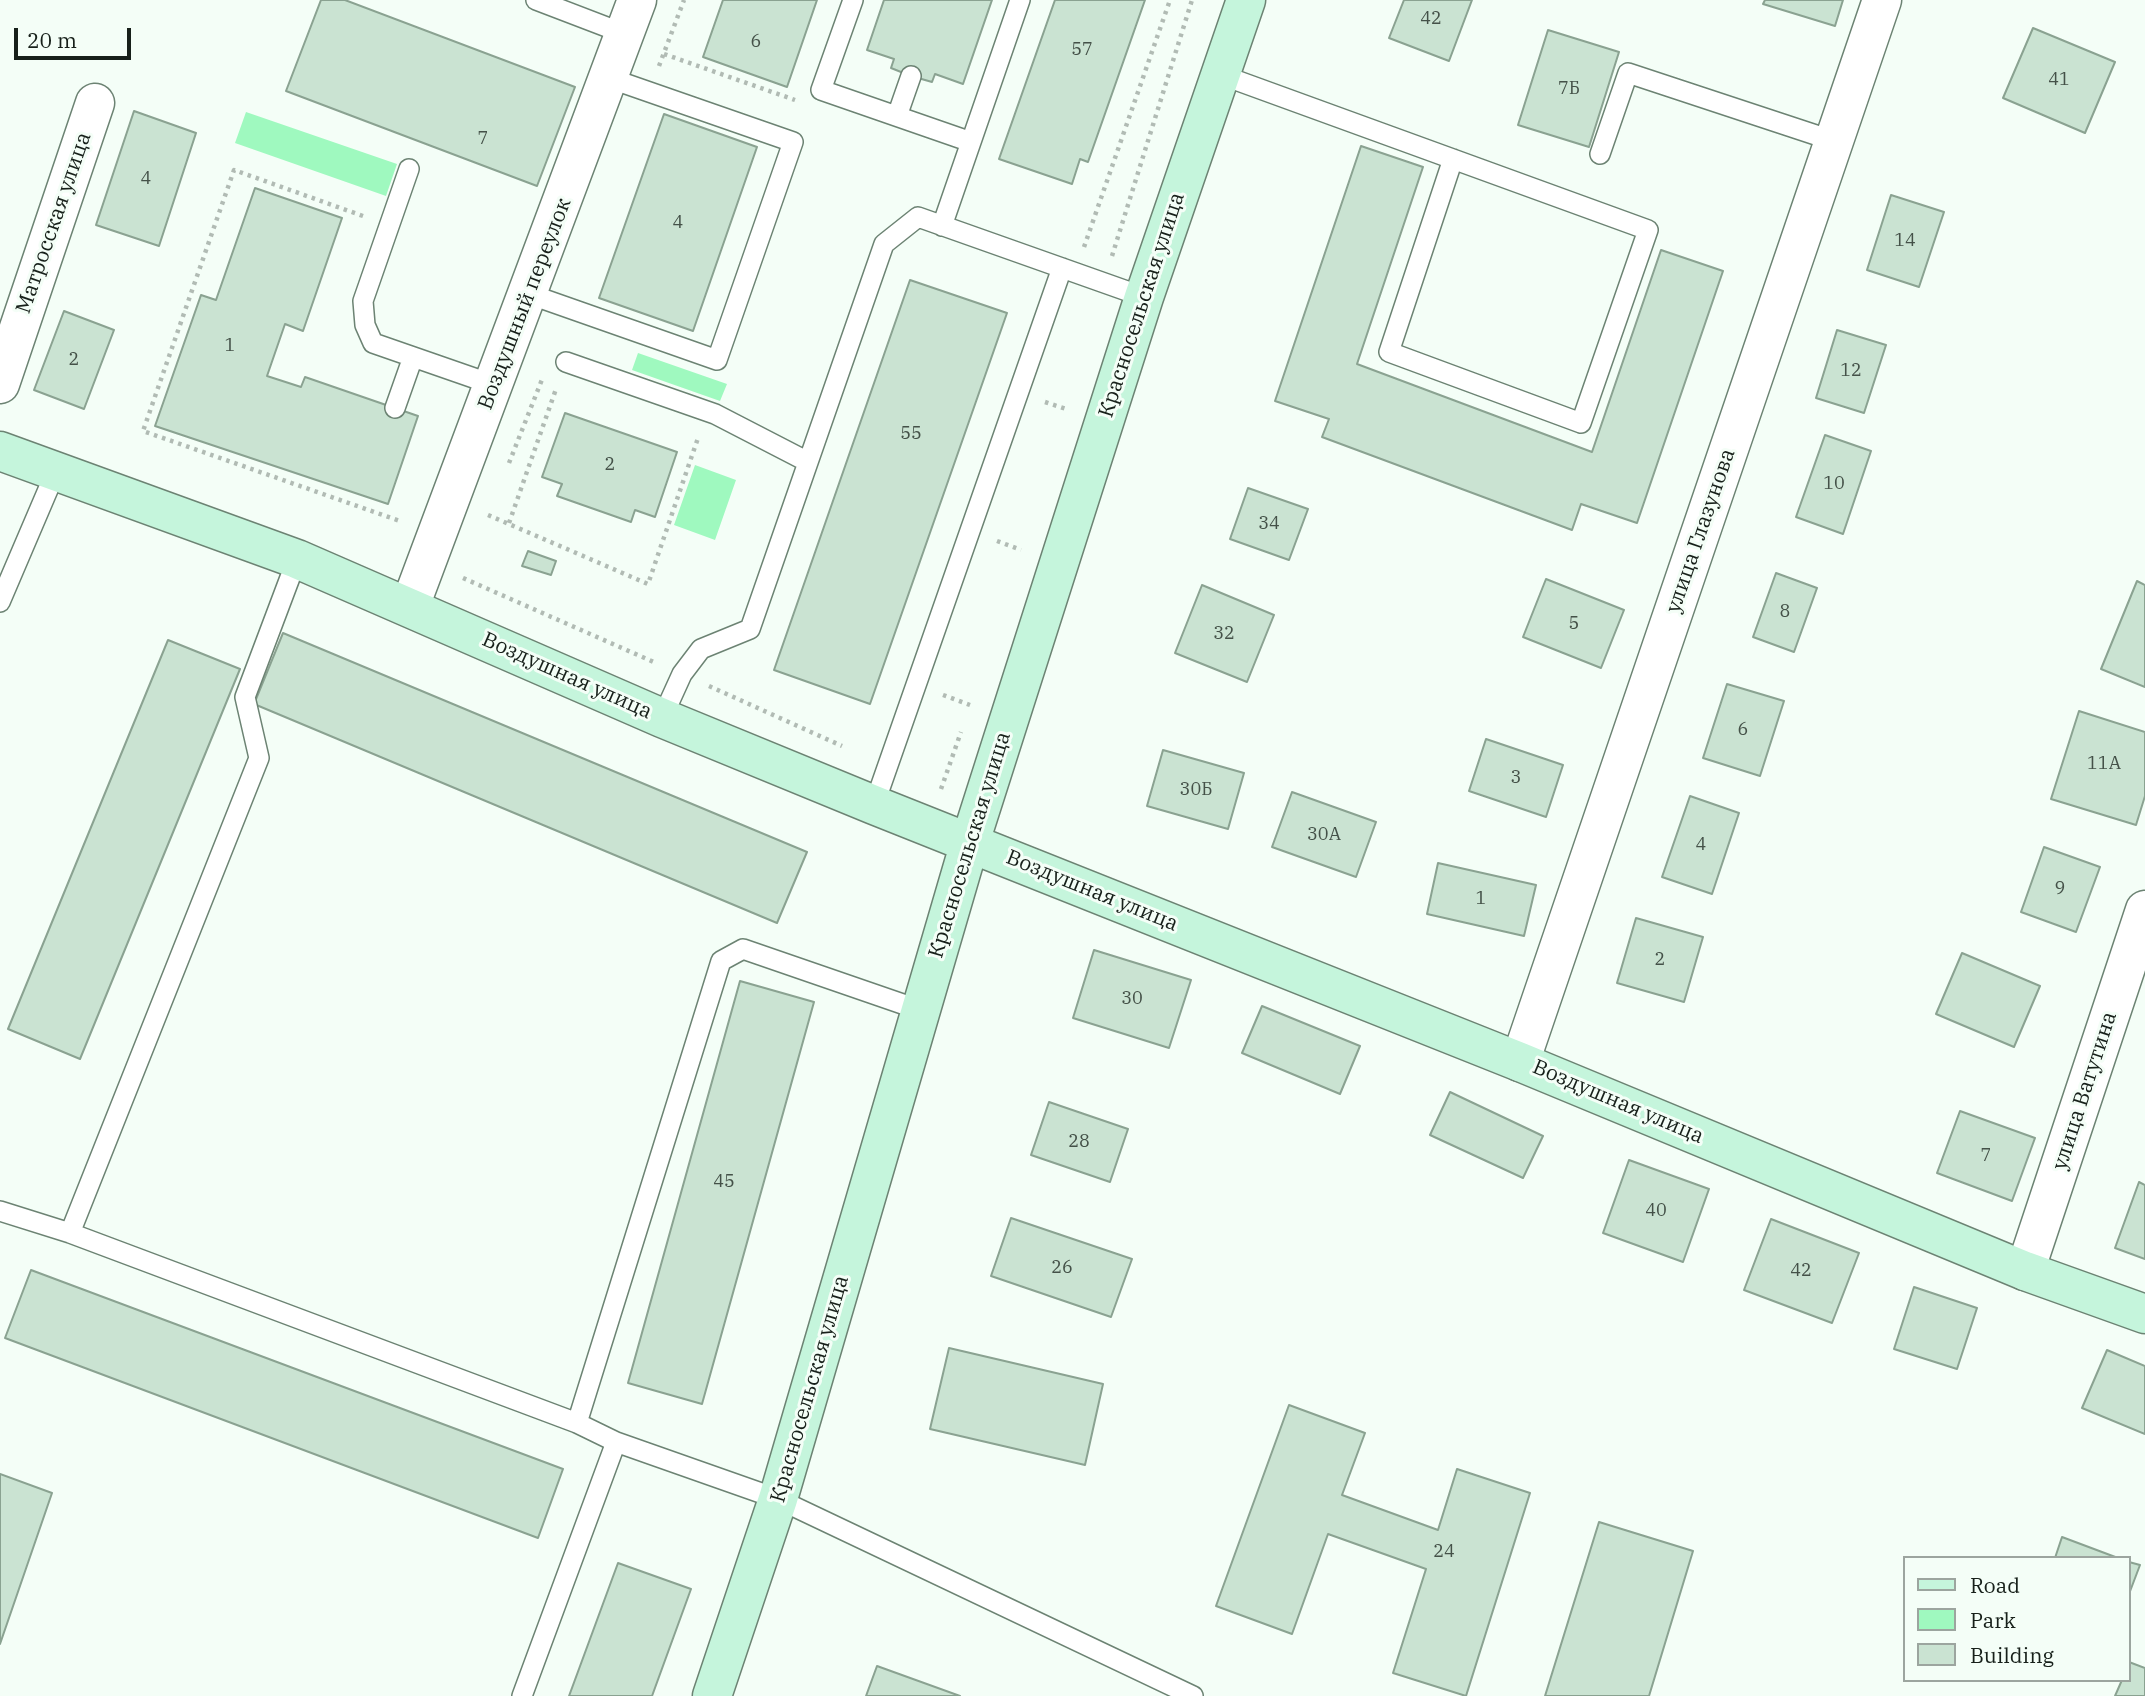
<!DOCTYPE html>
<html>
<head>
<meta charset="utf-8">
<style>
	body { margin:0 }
	#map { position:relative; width:2145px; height:1696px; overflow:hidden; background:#f4fef7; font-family:"IBM Plex Serif",serif }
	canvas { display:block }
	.legend { position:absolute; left:1903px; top:1556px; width:228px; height:126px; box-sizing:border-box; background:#f4fef7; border:2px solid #9ca59f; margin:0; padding:9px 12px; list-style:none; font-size:21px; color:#17201a }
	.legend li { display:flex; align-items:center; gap:14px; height:35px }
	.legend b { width:35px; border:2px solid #9ca59f }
	.scale { position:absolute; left:14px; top:28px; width:117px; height:32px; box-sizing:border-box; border:4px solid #17201a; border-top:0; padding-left:9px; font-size:21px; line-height:24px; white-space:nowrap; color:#17201a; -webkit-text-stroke:5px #f4fef7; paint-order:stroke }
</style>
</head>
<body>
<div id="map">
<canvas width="2145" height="1696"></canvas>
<ul class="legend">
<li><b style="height:9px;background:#c5f5dc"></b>Road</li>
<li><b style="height:19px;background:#9ff9bf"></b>Park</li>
<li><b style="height:19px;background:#cae3d2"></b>Building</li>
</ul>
<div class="scale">20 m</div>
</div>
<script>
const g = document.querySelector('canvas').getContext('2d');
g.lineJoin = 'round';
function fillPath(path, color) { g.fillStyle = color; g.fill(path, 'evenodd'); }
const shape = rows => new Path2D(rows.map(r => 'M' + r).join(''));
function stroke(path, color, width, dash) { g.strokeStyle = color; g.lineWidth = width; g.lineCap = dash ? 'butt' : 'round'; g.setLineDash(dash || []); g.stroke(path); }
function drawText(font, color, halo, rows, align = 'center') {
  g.font = font + ' "IBM Plex Serif",serif'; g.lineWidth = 6; g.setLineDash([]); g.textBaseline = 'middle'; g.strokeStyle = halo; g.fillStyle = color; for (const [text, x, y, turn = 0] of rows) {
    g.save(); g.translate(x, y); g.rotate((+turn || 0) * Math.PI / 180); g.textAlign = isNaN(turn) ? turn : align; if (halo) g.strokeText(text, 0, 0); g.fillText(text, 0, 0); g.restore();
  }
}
fillPath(shape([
	[246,112,397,164,386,196,235,143],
	[638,353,727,384,720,401,632,370],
	[695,465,736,480,715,540,674,525]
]), '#9ff9bf');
const building = shape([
	[321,0,345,0,575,87,537,186,286,91,321,0],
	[723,0,817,0,787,87,703,57,723,0],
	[884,0,992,0,963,84,935,74,932,82,911,76,891,68,894,59,867,50,884,0],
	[1055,0,1145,0,1088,162,1080,159,1072,184,999,159,1055,0],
	[1404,0,1472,0,1449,61,1389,38,1404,0],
	[1765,0,1843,0,1835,26,1763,4,1765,0],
	[2033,28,2115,62,2085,133,2003,98,2033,28],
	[1548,30,1619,52,1589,147,1518,125,1548,30],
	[134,111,196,133,159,246,96,225,134,111],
	[664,114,757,147,693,331,599,298,664,114],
	[1361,146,1423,167,1357,364,1592,452,1661,250,1723,271,1637,523,1581,504,1572,530,1322,437,1329,419,1275,401,1361,146],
	[255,188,342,218,303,331,285,324,267,376,301,387,305,377,418,416,388,504,155,426,201,295,216,300,255,188],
	[1891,195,1944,212,1919,287,1867,270,1891,195],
	[910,280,1007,313,870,704,774,670,910,280],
	[64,311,114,330,84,409,34,390,64,311],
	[1837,330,1886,345,1864,413,1816,398,1837,330],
	[565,413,677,452,655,517,635,510,631,522,557,496,562,484,542,477,565,413],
	[1825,435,1871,451,1843,534,1796,517,1825,435],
	[1248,488,1308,509,1289,560,1230,539,1248,488],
	[528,551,556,561,551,575,522,566,528,551],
	[1776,573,1817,588,1794,652,1753,637,1776,573],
	[1546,579,1624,610,1601,668,1523,637,1546,579],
	[2137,581,2145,585,2145,687,2101,669,2137,581],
	[1202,585,1274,615,1247,682,1175,653,1202,585],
	[283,633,807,852,777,923,254,704,283,633],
	[168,640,240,669,80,1059,8,1029,168,640],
	[1727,684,1784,701,1760,776,1703,758,1727,684],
	[2079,711,2145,732,2145,796,2136,825,2051,799,2079,711],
	[1486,739,1563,765,1546,817,1469,791,1486,739],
	[1163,750,1244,773,1228,829,1147,806,1163,750],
	[1292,792,1376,822,1356,877,1272,847,1292,792],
	[1690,796,1739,813,1712,894,1662,877,1690,796],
	[2044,847,2100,867,2076,932,2021,912,2044,847],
	[1438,863,1536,885,1524,936,1427,914,1438,863],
	[1636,918,1703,937,1684,1002,1617,983,1636,918],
	[1094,950,1191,980,1169,1048,1073,1018,1094,950],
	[1962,953,2040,986,2014,1047,1936,1014,1962,953],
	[740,981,814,1002,702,1404,628,1383,740,981],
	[1262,1006,1360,1046,1340,1094,1242,1053,1262,1006],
	[1450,1092,1543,1136,1523,1178,1430,1135,1450,1092],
	[1049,1102,1128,1129,1110,1182,1031,1155,1049,1102],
	[1960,1111,2035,1138,2012,1201,1937,1173,1960,1111],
	[1629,1160,1709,1189,1683,1262,1603,1233,1629,1160],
	[2139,1182,2145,1185,2145,1259,2115,1248,2139,1182],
	[1011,1218,1132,1259,1111,1317,991,1276,1011,1218],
	[1771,1219,1859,1253,1832,1323,1744,1290,1771,1219],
	[31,1270,563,1469,538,1538,5,1338,31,1270],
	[1914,1287,1977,1308,1957,1369,1894,1349,1914,1287],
	[949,1348,1103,1384,1085,1465,930,1429,949,1348],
	[2107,1350,2145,1366,2145,1434,2082,1408,2107,1350],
	[1289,1405,1365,1433,1342,1495,1438,1530,1457,1469,1530,1493,1466,1696,1393,1673,1426,1569,1328,1534,1292,1634,1216,1606,1289,1405],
	[0,1474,52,1493,0,1644,0,1474],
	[1599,1522,1693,1551,1649,1696,1545,1696,1599,1522],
	[2062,1537,2118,1558,2055,1558,2062,1537],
	[2129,1562,2140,1565,2129,1594,2129,1562],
	[618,1563,691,1589,652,1696,569,1696,618,1563],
	[2129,1662,2145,1668,2145,1696,2115,1696,2122,1680,2129,1680,2129,1662],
	[877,1666,960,1696,866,1696,877,1666]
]);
fillPath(building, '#cae3d2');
stroke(building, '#8aa291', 2);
const lane = shape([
	[536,0,625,34],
	[853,0,821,90,971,142],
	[1219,74,1648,230,1581,423,1389,352,1453,159],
	[897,116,911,76],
	[1600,154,1628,73,1834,141],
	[409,169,363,301,365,325,373,343,494,385],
	[942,226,1020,0],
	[529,294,717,360,793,142,609,78],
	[566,362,715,414,808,462],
	[395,408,413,357],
	[0,602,56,471],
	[662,718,682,674,701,649,750,629,884,244,918,217,1144,297],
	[874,805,1062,268],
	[0,1211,70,1233,577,1423,616,1442,778,1499,1193,1696],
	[70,1233,259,758,245,697,297,559],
	[577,1423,721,961,743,949,920,1010],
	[522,1696,616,1442]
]);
const street = shape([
	[0,384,95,103],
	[410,606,637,0],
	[1520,1062,1882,0],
	[2025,1271,2145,910]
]);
const secondary = shape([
	[0,451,297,559,662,718,874,805,1520,1062,2025,1271,2145,1314],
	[712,1696,778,1499,970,842,1144,297,1246,0]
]);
stroke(lane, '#6c8373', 22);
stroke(street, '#6c8373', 41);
stroke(secondary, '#6c8373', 41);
stroke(shape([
	[664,54,795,100],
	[659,66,684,0],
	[363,216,234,170,143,431,400,521],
	[1084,247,1170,0],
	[1112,256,1192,0],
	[1045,402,1066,409],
	[509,463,543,377],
	[488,515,648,584,698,438],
	[509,523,556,389],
	[997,541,1021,550],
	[463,578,656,663],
	[709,686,842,746],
	[943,695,970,705],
	[941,789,961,732]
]), '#b1bbb4', 4.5, [3.5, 5]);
stroke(lane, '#fff', 19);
stroke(street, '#fff', 38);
stroke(secondary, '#c5f5dc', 38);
drawText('18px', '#445148', null, [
	["42",1431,19],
	["6",756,42],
	["57",1082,50],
	["41",2059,80],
	["7Б",1569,89],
	["7",483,139],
	["4",146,179],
	["4",678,223],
	["14",1905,241],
	["1",230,346],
	["2",74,360],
	["12",1851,371],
	["55",911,434],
	["2",610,465],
	["10",1834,484],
	["34",1269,524],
	["8",1785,612],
	["5",1574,624],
	["32",1224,634],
	["6",1743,730],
	["11А",2104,764],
	["3",1516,778],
	["30Б",1196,790],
	["30А",1324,835],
	["4",1701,845],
	["9",2060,889],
	["1",1481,899],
	["2",1660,960],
	["30",1132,999],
	["28",1079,1142],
	["7",1986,1156],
	["45",724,1182],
	["40",1656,1211],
	["26",1062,1268],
	["42",1801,1271],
	["24",1444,1552]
]);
drawText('21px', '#17201a', '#f4fef7', [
	["Матросская улица",54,223,-71],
	["Воздушный переулок",525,304,-69],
	["Красносельская улица",1142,305,-72],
	["улица Глазунова",1701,531,-71],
	["Воздушная улица",567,676,24],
	["Красносельская улица",970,845,-73],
	["Воздушная улица",1092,891,22],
	["улица Ватутина",2085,1091,-72],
	["Воздушная улица",1618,1102,23],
	["Красносельская улица",810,1389,-74]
]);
</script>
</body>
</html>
